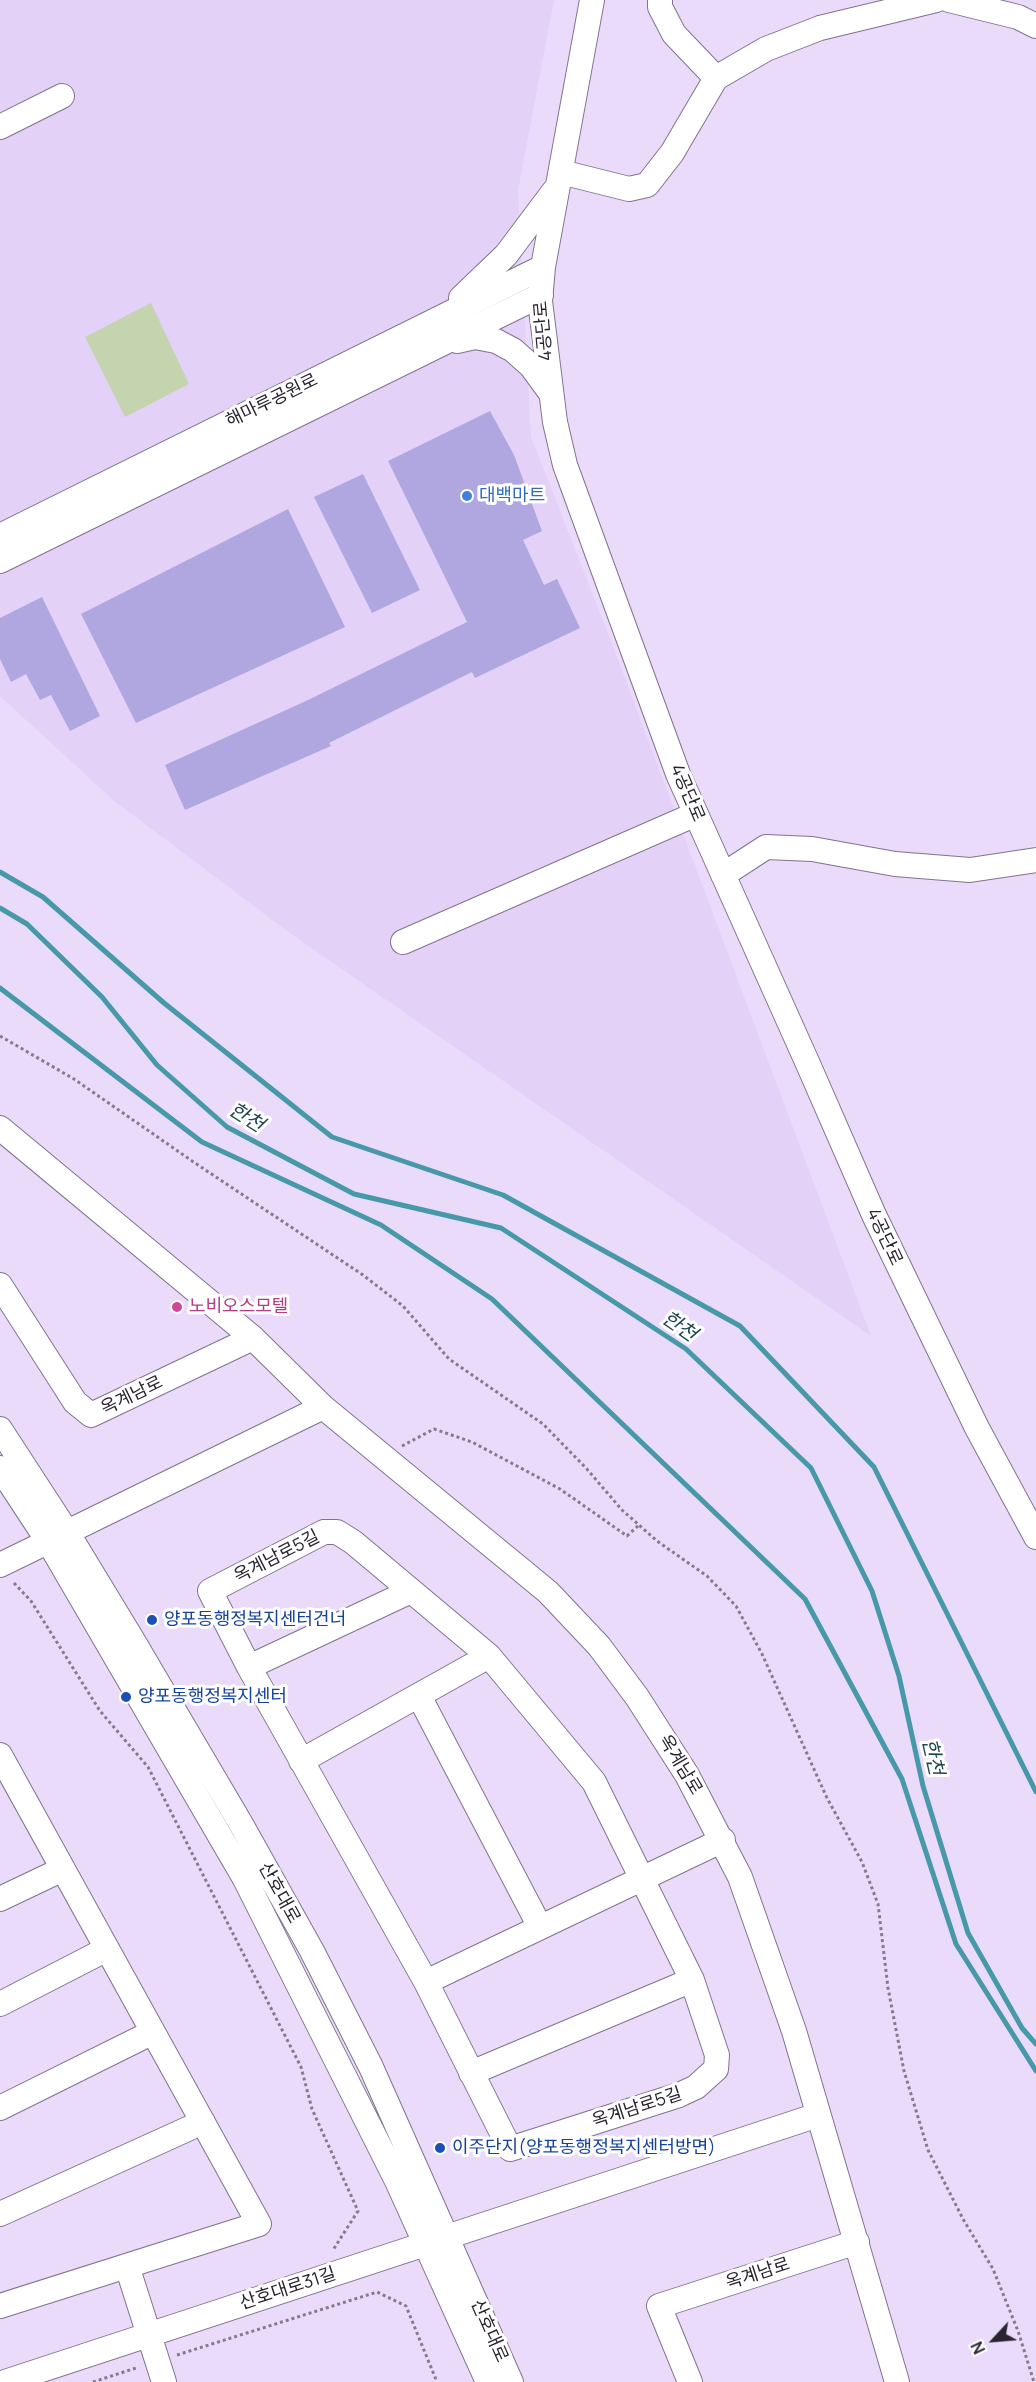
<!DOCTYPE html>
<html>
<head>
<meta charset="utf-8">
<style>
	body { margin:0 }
	#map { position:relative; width:1036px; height:2382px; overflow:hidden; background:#eadbfa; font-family:Manrope,sans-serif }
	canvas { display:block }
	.north { position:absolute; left:964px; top:2310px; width:60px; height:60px; -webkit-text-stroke:4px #fff; paint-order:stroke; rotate:244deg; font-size:16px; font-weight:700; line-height:24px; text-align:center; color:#2a2430 }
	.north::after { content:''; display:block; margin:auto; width:21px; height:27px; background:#2a2430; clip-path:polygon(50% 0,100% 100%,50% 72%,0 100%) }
</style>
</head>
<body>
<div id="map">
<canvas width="1036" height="2382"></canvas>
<div class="north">N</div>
</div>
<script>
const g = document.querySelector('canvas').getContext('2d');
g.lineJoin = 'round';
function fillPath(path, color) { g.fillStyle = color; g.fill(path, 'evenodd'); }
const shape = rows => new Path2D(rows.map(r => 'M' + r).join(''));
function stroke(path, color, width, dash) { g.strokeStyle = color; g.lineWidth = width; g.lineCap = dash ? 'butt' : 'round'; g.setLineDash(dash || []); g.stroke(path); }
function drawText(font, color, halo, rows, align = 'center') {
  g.font = font + ' Manrope,"Noto Sans KR",sans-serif'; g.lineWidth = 6; g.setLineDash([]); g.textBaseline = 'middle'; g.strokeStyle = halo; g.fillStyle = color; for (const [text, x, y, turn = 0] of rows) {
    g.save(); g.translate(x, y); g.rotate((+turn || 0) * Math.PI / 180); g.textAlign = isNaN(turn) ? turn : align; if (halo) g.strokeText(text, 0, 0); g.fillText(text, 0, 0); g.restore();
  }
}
fillPath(shape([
	[0,0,554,0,518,190,531,437,608,633,871,1336,287,931,113,800,0,696]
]), '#e4d1f7');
fillPath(shape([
	[151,303,189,384,125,417,85,337]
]), '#c3d4af');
stroke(shape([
	[0,872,43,897,164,1003,332,1137,503,1195,740,1326,874,1467,1036,1792],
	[0,908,27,924,102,997,157,1065,227,1127,354,1194,501,1228,686,1349,811,1468,872,1591,899,1676,923,1786,968,1933,1022,2028,1036,2044],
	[0,988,202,1142,381,1225,492,1299,805,1599,902,1779,956,1944,1036,2071]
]), '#4798a9', 5);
fillPath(shape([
	[490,411,514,455,542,531,523,540,544,585,557,579,580,628,475,678,472,672,329,743,331,746,185,810,165,765,308,700,467,622,388,461],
	[363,474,420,590,372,613,314,497],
	[288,509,345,627,136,723,81,614],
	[42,597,100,716,70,731,51,695,40,700,26,674,11,682,0,659,0,618]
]), '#b0a7e1');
const minor = shape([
	[592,0,543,267,540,301,555,422,565,465,678,774,808,1064,874,1215,977,1428,1036,1537],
	[660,0,660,7,674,34,716,78],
	[949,0,1018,17,1036,26],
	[0,127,62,96],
	[561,172,629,189,647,185,672,153,716,78,766,49,820,28,936,0],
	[461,298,506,255,554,191],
	[457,341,475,337,496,341,513,350,531,366,550,392],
	[0,536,543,267],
	[0,561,541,295],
	[723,875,766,847,812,849,895,864,970,870,1036,860],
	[403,942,696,814],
	[0,1128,253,1338,323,1407,548,1592,599,1646,637,1697,687,1775,740,1877,794,2031,897,2382],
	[0,1285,75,1402,91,1415,253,1338],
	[0,1429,67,1532,132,1639,241,1824,312,1951,371,2067,511,2382],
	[0,1468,48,1541,245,1879,397,2181,488,2382],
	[324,1532,337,1532,353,1542,489,1656,594,1782,692,1980,717,2055,716,2069,696,2087,679,2095,510,2149,426,1982,249,1667,210,1591,324,1532],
	[0,1565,323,1407],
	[249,1667,411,1591],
	[419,1696,540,1927],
	[0,1755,259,2224,0,2306],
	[301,1761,489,1656],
	[0,1899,63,1869],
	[426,1982,723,1840],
	[0,2004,107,1949],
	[471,2073,692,1980],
	[0,2108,153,2032],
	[0,2214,203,2122],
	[127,2266,164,2382],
	[5,2382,818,2115],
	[690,2382,659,2306,857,2242]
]);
stroke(minor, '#81738f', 26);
stroke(shape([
	[0,1036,74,1079,195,1163,363,1275,403,1306,449,1359,543,1424,586,1468,622,1510,657,1541,707,1576,736,1606,762,1654,827,1798,862,1862,878,1904,888,1988,904,2071,928,2150,963,2219,993,2269,1018,2331,1034,2382],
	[402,1446,434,1429,472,1442,560,1489,627,1536,639,1525],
	[14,1583,31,1601,100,1711,148,1767,301,2067,312,2109,358,2211,333,2250],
	[177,2355,377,2292,406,2306,437,2382],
	[93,2382,136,2368]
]), '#857a8f', 3, [3, 3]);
stroke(minor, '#fff', 24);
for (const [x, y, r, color] of [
	[467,496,6,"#3f7fe0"],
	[177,1307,6,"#d1479c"],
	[152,1620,6,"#1a4fb4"],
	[126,1697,6,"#1a4fb4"],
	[440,2148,6,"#1a4fb4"]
]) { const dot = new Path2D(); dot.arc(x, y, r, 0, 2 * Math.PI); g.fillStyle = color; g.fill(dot); stroke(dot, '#fff', 2); }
drawText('18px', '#2a2430', '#fff', [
	["4공단로",544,331,-95],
	["해마루공원로",272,401,-26],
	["4공단로",687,793,67],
	["4공단로",884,1237,65],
	["옥계남로",132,1396,-26],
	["옥계남로5길",277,1557,-27],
	["옥계남로",680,1765,59],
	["산호대로",279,1893,61],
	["옥계남로5길",637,2108,-18],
	["옥계남로",758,2274,-18],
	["산호대로31길",288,2289,-18],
	["산호대로",489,2331,66]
]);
drawText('18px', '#366cbe', '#fff', [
	["대백마트",479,496]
], 'left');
drawText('18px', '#b23c85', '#fff', [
	["노비오스모텔",189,1307]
], 'left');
drawText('18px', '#164399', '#fff', [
	["양포동행정복지센터건너",164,1620],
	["양포동행정복지센터",138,1697],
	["이주단지(양포동행정복지센터방면)",452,2148]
], 'left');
drawText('italic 20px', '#21474f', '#fff', [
	["한천",246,1118,32],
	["한천",679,1327,35],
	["한천",932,1757,77]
]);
</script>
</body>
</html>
